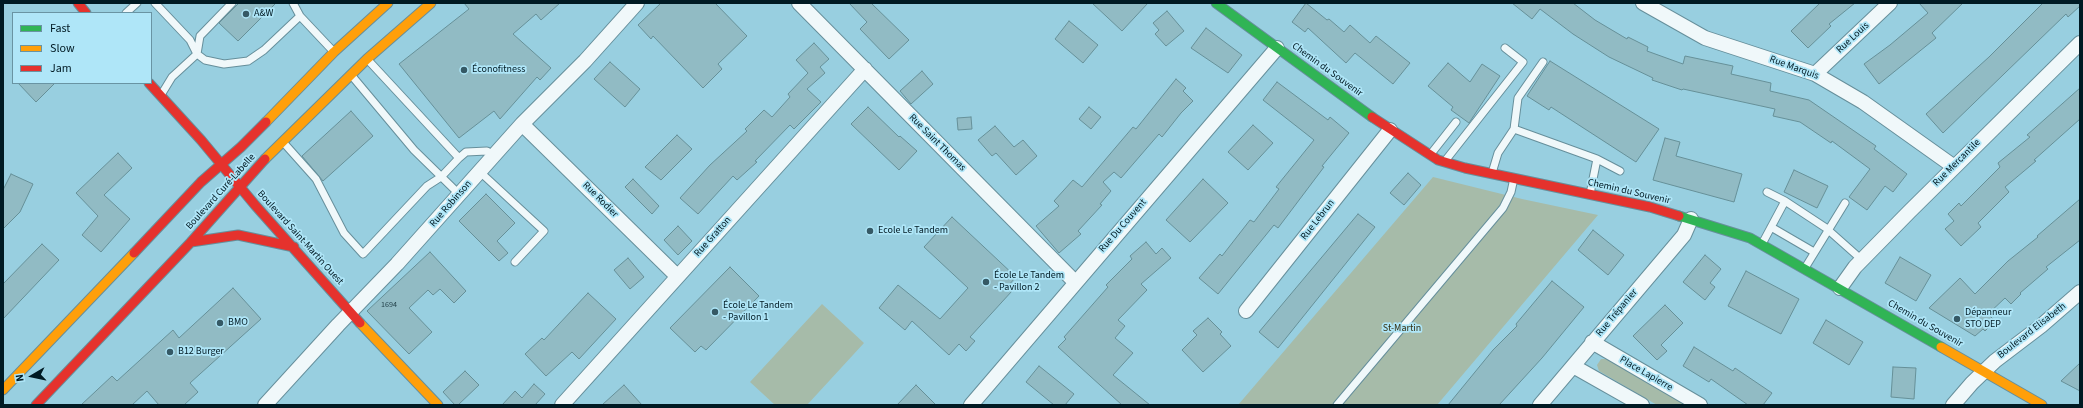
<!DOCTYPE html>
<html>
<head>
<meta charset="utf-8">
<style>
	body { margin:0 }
	#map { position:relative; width:2083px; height:408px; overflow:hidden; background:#98cfe0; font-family:"Source Sans 3",sans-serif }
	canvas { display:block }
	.frame { position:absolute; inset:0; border:4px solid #001a23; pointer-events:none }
	.legend { position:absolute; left:12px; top:12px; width:140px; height:72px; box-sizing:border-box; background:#afe6f8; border:1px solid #6994a3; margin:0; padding:5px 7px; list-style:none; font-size:12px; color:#001a23 }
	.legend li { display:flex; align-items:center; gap:8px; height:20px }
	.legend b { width:20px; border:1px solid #6994a3 }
	.north { position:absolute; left:12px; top:356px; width:40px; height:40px; -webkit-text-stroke:3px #afe6f8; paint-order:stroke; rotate:261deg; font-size:11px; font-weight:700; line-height:16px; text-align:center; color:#001a23 }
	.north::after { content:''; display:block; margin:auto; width:14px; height:18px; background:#001a23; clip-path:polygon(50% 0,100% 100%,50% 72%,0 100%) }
</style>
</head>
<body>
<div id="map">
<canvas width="2083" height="408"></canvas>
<div class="frame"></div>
<ul class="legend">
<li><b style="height:5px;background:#30b455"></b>Fast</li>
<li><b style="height:5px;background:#ff9f0a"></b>Slow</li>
<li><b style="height:5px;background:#e5322d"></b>Jam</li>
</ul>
<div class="north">N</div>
</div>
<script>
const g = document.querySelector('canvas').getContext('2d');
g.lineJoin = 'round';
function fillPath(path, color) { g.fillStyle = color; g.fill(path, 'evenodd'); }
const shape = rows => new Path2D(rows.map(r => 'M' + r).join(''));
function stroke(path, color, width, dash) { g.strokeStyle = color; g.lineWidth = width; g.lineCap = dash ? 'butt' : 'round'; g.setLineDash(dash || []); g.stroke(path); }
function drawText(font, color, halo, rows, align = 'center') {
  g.font = font + ' "Source Sans 3",sans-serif'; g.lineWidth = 3.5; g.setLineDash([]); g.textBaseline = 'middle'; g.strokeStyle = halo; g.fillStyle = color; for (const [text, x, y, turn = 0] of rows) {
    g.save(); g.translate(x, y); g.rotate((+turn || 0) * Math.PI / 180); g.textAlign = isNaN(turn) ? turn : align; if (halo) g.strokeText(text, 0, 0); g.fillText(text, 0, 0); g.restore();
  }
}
fillPath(shape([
	[1433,177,1522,199,1598,215,1437,405,1238,405],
	[822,304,864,343,807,405,775,405,750,382],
	[1601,359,1607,359,1686,405,1657,405,1599,371,1597,365]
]), '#a6bba9');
const building = shape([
	[239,3,276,3,238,41,219,23,239,3],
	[464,3,560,3,541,20,536,14,513,34,551,68,540,80,537,77,500,119,494,111,459,138,399,64,469,9,464,3],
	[661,3,715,3,747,36,718,64,722,69,703,88,653,36,651,39,638,25,661,3],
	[849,3,871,3,909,40,889,59,860,29,867,22,849,3],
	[1092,3,1148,3,1122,31,1092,3],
	[1306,3,1327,20,1329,19,1344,32,1350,25,1370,43,1376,36,1410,63,1393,84,1355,53,1346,63,1308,28,1305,32,1292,22,1306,3],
	[1512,3,1573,3,1595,20,1627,39,1628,37,1648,47,1647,51,1683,64,1685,56,1733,66,1731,74,1771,83,1770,91,1809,100,1876,146,1874,149,1907,174,1893,192,1885,186,1867,210,1849,197,1870,169,1832,141,1831,143,1800,122,1773,116,1775,109,1683,89,1682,90,1652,80,1653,78,1609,57,1573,34,1540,9,1532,19,1512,3],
	[1820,3,1855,3,1829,24,1831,26,1808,48,1791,31,1820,3],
	[1919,3,1963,3,1932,33,1936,38,1879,84,1864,64,1890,45,1928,13,1919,3],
	[2043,3,2080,3,2080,6,2068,17,2066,14,1943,133,1926,114,1989,57,2043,3],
	[1167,11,1184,31,1166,46,1155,34,1159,30,1153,23,1167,11],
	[1069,21,1098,45,1083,63,1055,39,1069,21],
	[1206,28,1242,55,1228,73,1191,48,1206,28],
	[814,43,829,59,820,67,825,73,807,89,821,102,794,129,790,125,755,161,757,162,737,180,733,176,698,214,680,198,710,165,747,131,745,129,764,110,772,117,790,97,788,94,808,73,796,60,814,43],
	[1550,61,1659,129,1636,162,1551,107,1549,110,1527,96,1550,61],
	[610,62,640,89,625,107,594,79,610,62],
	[1448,63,1470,82,1482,64,1500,76,1469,123,1451,110,1453,107,1428,86,1448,63],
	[922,71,933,84,911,104,900,91,922,71],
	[1176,79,1186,88,1183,91,1193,101,1181,113,1162,137,1159,134,1121,178,1114,172,1103,182,1111,191,1100,204,1102,205,1078,231,1081,234,1059,253,1036,226,1059,206,1054,201,1073,180,1082,187,1133,127,1136,129,1176,79],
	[1277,82,1328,120,1330,117,1349,133,1322,166,1324,167,1278,228,1274,225,1218,294,1199,278,1220,254,1222,256,1250,220,1254,222,1279,189,1276,187,1314,140,1263,100,1277,82],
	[18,83,55,83,36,102,18,83],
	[2080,88,2080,119,2034,160,2036,161,2005,187,2009,192,1978,223,1981,227,1961,246,1945,229,1954,221,1948,214,1959,203,1961,206,2000,167,1998,163,2030,137,2027,135,2080,88],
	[868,107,899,137,900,136,917,151,899,170,851,124,868,107],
	[1089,107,1101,117,1091,129,1079,119,1089,107],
	[351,111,373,136,323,181,302,156,351,111],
	[971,117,972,129,958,130,957,118,971,117],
	[1253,125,1273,143,1248,170,1228,152,1253,125],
	[995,126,1014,147,1023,140,1037,156,1016,175,996,153,992,156,978,140,995,126],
	[677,135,692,149,661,180,645,167,677,135],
	[1665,138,1680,142,1676,156,1742,174,1734,202,1653,180,1665,138],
	[118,153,132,168,104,195,130,219,101,252,82,235,98,216,76,193,118,153],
	[1794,170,1828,186,1817,208,1784,192,1794,170],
	[1408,173,1421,185,1404,205,1390,193,1408,173],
	[11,174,33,184,20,212,3,229,3,190,11,174],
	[633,179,659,206,652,214,625,187,633,179],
	[1203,179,1228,203,1190,242,1166,220,1203,179],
	[486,194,515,223,497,241,508,253,499,261,459,221,486,194],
	[2080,199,2080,240,2046,267,2048,269,2020,293,2021,294,2011,304,2005,298,1988,314,1995,321,1985,331,1983,329,1975,336,1929,308,1960,278,1975,294,2008,261,2038,237,2037,236,2080,199],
	[1358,214,1375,227,1278,348,1259,332,1358,214],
	[952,217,1016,277,1007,287,1012,291,970,337,975,341,966,351,959,344,949,355,912,321,905,330,879,308,898,285,940,319,968,288,924,247,952,217],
	[678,226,692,241,678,255,664,240,678,226],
	[1593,230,1624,255,1608,275,1578,250,1593,230],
	[1146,242,1156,254,1162,248,1171,258,1141,284,1147,290,1118,320,1125,326,1115,338,1133,353,1113,375,1150,405,1122,405,1058,347,1066,339,1064,337,1108,287,1106,285,1132,259,1130,256,1146,242],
	[42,244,59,260,3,319,3,284,42,244],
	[430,252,466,291,454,303,440,289,433,295,428,290,409,308,432,332,409,354,367,311,430,252],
	[1705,255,1721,269,1710,283,1715,287,1705,300,1683,282,1705,255],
	[1900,257,1931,275,1916,301,1885,283,1900,257],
	[628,258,644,277,630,289,614,270,628,258],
	[730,267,759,296,706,350,701,346,695,352,670,328,730,267],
	[1746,271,1799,299,1781,334,1728,306,1746,271],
	[1552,281,1584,307,1542,358,1499,405,1448,405,1493,350,1517,326,1516,324,1552,281],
	[233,288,261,319,190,383,198,392,184,405,159,405,147,391,132,405,81,405,112,376,117,381,173,330,179,338,233,288],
	[588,293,616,319,579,359,572,352,546,376,525,354,542,338,544,340,588,293],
	[1665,305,1683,323,1661,345,1667,351,1657,360,1633,336,1665,305],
	[1208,318,1222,332,1220,334,1231,346,1203,372,1182,350,1197,335,1193,331,1208,318],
	[1826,320,1863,342,1849,365,1813,343,1826,320],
	[1694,347,1733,371,1735,368,1772,393,1763,405,1748,405,1711,379,1709,382,1683,366,1694,347],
	[2080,363,2080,391,2061,381,2080,363],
	[1039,366,1074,394,1065,405,1054,405,1026,382,1039,366],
	[1893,367,1916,368,1914,399,1891,397,1893,367],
	[465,371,479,385,458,405,455,405,443,392,465,371],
	[534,384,545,394,535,405,502,405,515,391,522,398,534,384],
	[624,385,642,405,602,405,624,385],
	[916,385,936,405,897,405,916,385]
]);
fillPath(building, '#91bbc4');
stroke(building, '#669098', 1);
const lane = shape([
	[155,3,190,40,197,54],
	[293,3,300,16],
	[126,13,137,3],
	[197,54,200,36,232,3],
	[352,76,414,150,459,194],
	[161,95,172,77,197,54,205,60,224,64,248,61,264,50,300,16,333,51],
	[1514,129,1518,98,1543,62],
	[283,142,316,179,344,233,363,254,427,186,441,177,459,158,368,60],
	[1430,155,1456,122],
	[459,158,466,152,487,151,494,155],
	[1597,159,1620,171],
	[1445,161,1523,62,1505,48],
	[479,171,544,231,515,262],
	[1492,173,1498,153,1514,129,1597,159,1590,194],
	[1767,192,1785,201],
	[1771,227,1814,252],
	[1762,244,1785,201,1826,228,1862,260],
	[1805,268,1845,203],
	[1337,405,1503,208,1511,192,1514,178]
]);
const street = shape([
	[799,3,1075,282],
	[1643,3,1705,38,1815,74,1863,102,1953,166],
	[1815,74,1890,3],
	[522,124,677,276],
	[1840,288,1855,267,1909,212,2080,43],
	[1246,311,1390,130],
	[1592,342,1700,405],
	[1573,366,1642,405],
	[265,405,338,325,397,264,522,124,585,61,637,3],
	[562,405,865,69],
	[971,405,1277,48],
	[1540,405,1684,235,1691,219],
	[1953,405,1972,383,1995,361,2041,326,2080,292]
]);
const fast = shape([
	[1216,3,1372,117],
	[1679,216,1750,238,1941,347]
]);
const slow = shape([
	[266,122,334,52,388,3],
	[265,159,367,59,431,3],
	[360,323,438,405],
	[1941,347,2042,405],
	[3,390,134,253]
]);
const jam = shape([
	[78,3,86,13],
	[149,83,201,140,255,205,360,323],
	[1372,117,1438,160,1465,168,1650,207,1679,216],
	[191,242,238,235,294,247],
	[134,253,201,182,241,147,266,122],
	[36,405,191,242,265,159]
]);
stroke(lane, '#668f9b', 9);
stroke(street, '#668f9b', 16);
stroke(fast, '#668f9b', 11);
stroke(slow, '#668f9b', 11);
stroke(jam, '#668f9b', 11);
stroke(lane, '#f0f8fa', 7);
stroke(street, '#f0f8fa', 14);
stroke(fast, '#30b455', 9);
stroke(slow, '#ff9f0a', 9);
stroke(jam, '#e5322d', 9);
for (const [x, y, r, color] of [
	[246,14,4,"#355965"],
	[464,70,4,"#355965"],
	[870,231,4,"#355965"],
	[986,282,4,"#355965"],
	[715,312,4,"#355965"],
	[1957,319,4,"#355965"],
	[220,323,4,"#355965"],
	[170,352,4,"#355965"]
]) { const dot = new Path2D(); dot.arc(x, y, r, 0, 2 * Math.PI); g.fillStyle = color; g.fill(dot); stroke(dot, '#afe6f8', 1.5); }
drawText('8px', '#24424b', null, [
	["1694",389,305]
]);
drawText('10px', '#001a23', '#afe6f8', [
	["A&W",254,14],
	["Éconofitness",472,70],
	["Ecole Le Tandem",878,231],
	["École Le Tandem",994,276],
	["- Pavillon 2",994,288],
	["École Le Tandem",723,306],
	["- Pavillon 1",723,318],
	["Dépanneur",1965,313],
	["STO DEP",1965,325],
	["BMO",228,323],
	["B12 Burger",178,352]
], 'left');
drawText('10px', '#001a23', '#afe6f8', [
	["Rue Louis",1853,38,-43],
	["Rue Marquis",1794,68,20],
	["Chemin du Souvenir",1327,70,36],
	["Rue Saint Thomas",937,143,45],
	["Rue Mercantile",1957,163,-45],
	["Boulevard Curé-Labelle",221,192,-48],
	["Chemin du Souvenir",1629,192,13],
	["Rue Rodier",600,200,45],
	["Rue Robinson",451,204,-49],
	["Rue Lebrun",1318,220,-52],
	["Rue Du Couvent",1123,226,-49],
	["Rue Gratton",713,237,-48],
	["Boulevard Saint-Martin Ouest",300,238,48],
	["Rue Trépanier",1617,313,-50],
	["Chemin du Souvenir",1925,324,30],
	["Boulevard Elisabeth",2032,331,-38],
	["Place Lapierre",1646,374,30]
]);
drawText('10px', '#363113', '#afe6f8', [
	["St-Martin",1402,329]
]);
</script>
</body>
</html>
